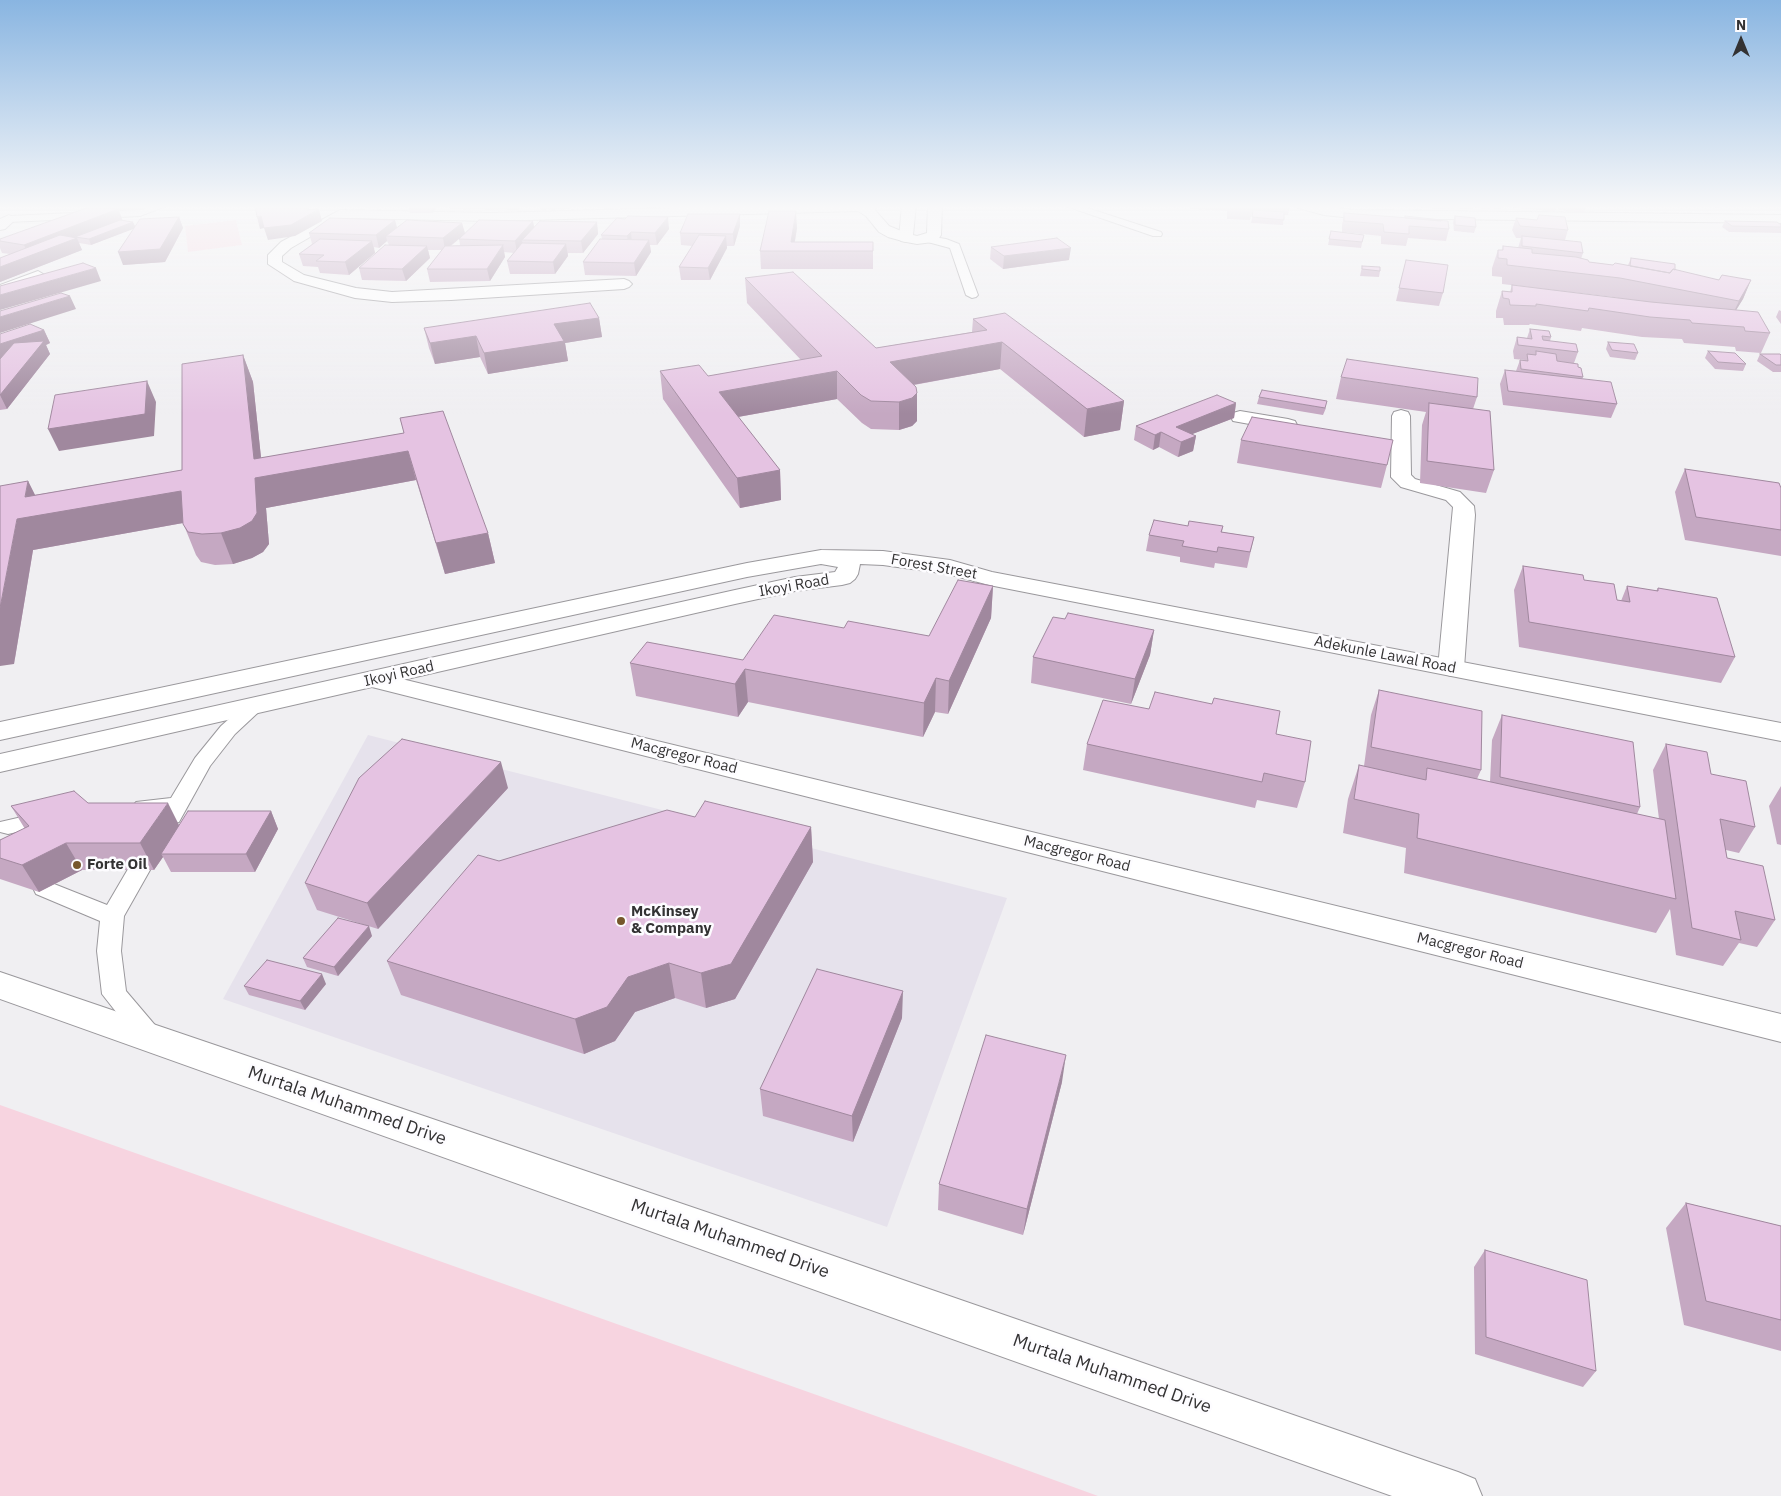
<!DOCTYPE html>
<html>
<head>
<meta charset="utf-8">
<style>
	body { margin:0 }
	#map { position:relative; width:1781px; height:1496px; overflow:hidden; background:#f0eff2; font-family:"IBM Plex Sans",sans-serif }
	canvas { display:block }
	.north { position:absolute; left:1716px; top:15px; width:50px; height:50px; -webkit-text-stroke:4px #fdfcff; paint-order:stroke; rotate:0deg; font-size:14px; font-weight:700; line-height:20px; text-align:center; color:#333233 }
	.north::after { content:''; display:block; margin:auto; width:18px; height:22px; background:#333233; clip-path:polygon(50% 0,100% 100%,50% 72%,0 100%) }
</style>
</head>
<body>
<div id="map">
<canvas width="1781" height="1496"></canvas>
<div class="north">N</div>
</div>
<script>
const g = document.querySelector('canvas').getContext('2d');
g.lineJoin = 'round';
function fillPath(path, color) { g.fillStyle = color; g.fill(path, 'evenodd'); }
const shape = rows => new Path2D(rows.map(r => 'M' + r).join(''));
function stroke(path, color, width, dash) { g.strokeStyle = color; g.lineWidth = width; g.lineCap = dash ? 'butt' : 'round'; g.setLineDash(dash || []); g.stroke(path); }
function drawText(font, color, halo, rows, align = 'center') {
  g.font = font + ' "IBM Plex Sans",sans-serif'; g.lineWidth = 5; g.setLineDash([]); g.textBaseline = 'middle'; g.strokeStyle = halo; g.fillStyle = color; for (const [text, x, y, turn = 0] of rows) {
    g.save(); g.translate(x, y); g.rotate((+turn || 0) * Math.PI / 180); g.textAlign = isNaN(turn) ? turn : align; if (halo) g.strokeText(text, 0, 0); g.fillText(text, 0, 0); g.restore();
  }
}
fillPath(shape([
	[368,735,1007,898,887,1227,223,999]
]), '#e6e2ec');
fillPath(shape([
	[236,220,242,245,188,252,185,226],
	[0,1105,980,1453,1098,1496,0,1496]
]), '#f7d4e0');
const service = shape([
	[155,205,169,205,140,216,9,222,4,219,9,216,139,210,155,205],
	[1063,205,1078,205,1161,232,1162,234,1161,236,1153,236,1063,205],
	[928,236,946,239,959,244,978,295,976,297,972,298,966,295,950,248,924,241,923,239,928,236],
	[38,271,43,274,42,276,0,292,0,285,38,271],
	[255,700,262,702,265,706,235,734,210,766,179,822,171,824,163,822,160,817,163,813,143,814,136,812,132,807,136,802,171,798,195,758,221,726,248,702,255,700],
	[48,811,56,813,59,818,56,823,8,834,0,832,0,822,48,811],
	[139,862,147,864,150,870,124,916,121,951,126,991,160,1031,164,1038,160,1045,151,1048,142,1045,102,994,97,951,100,921,36,894,33,888,36,882,44,880,107,905,131,864,139,862]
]);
const minor = shape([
	[784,205,881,205,874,209,889,226,911,235,913,238,906,242,888,237,879,232,866,216,858,211,491,221,343,218,291,248,282,256,282,262,304,275,356,288,392,292,624,279,629,281,632,284,629,287,624,289,451,300,392,302,355,298,294,281,268,264,268,255,281,242,340,210,491,213,784,205],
	[1296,205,1317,205,1352,210,1781,215,1781,223,1352,218,1324,215,1298,208,1296,205],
	[9,215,16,219,5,229,0,230,0,219,9,215],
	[1401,410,1408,412,1410,416,1411,475,1415,479,1460,492,1474,506,1475,515,1464,668,1460,673,1451,676,1442,673,1438,668,1453,507,1446,500,1401,487,1391,477,1392,416,1394,412,1401,410],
	[1240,411,1288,419,1295,421,1297,425,1295,429,1288,431,1233,421,1231,417,1233,413,1240,411],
	[373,672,1781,1014,1781,1042,364,685,360,680,364,675,373,672]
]);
const secondary = shape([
	[902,205,916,205,913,235,917,236,927,233,928,205,942,205,941,235,939,238,933,242,917,244,901,241,899,238,902,205],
	[821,550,883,551,950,560,992,572,1781,723,1781,741,989,585,948,574,883,565,860,564,858,574,855,579,850,583,842,585,795,591,735,604,0,772,0,754,735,590,795,577,835,572,838,567,821,564,747,577,0,740,0,722,747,563,821,550],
	[0,972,721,1217,1458,1472,1475,1479,1482,1496,1392,1496,0,999,0,972]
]);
stroke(service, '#9a989c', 2);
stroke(minor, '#9a989c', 2);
stroke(secondary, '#9a989c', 2);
fillPath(service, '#fff');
fillPath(minor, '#fff');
fillPath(secondary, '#fff');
fillPath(shape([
	[109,205,151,205,143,210,119,210,122,220,133,222,135,227,179,217,183,228,165,262,123,265,134,228,91,245,79,243,82,250,0,282,0,258,10,254,2,253,0,248,0,239,110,208],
	[365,205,383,205,379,208,365,208],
	[439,205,432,213,410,213,409,207],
	[449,205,522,205,518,210,450,209],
	[540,205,571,205,570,209,541,210],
	[597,205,648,205,645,209,598,208],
	[1191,205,1290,205,1288,215,1284,215,1283,225,1251,223,1253,213,1252,213,1250,220,1227,219,1227,211,1190,209],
	[1420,205,1557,205,1557,206,1555,212,1502,206,1501,209,1476,208,1474,206,1473,209,1422,208],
	[1558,205,1586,205,1586,207,1584,213,1559,210],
	[1696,205,1723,205,1722,208],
	[1344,213,1441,221,1449,229,1446,241,1408,238,1406,246,1381,244,1381,236,1342,232,1342,225],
	[1455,216,1476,227,1474,233,1454,231,1453,222],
	[617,218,669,229,657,245,650,245,651,252,636,276,585,275,583,262,602,239,601,235],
	[1516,218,1568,230,1565,240,1583,253,1581,259,1589,262,1613,265,1628,265,1631,258,1675,270,1719,280,1751,280,1743,299,1736,310,1770,333,1761,353,1736,351,1735,347,1684,343,1682,339,1642,337,1582,328,1581,331,1530,324,1529,325,1504,325,1503,318,1496,318,1496,311,1502,291,1510,292,1512,285,1624,299,1613,297,1502,284,1502,277,1492,276,1492,268,1498,250,1502,250,1503,246,1518,248,1521,238,1516,238,1512,230],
	[395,220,397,228,462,223,465,233,533,221,534,227,597,222,598,234,583,253,568,253,568,256,555,274,510,274,507,261,514,253,504,252,505,257,490,281,430,282,427,269,442,250,428,250,430,258,406,281,362,280,359,268,389,245,387,241,379,248,374,247,375,253,349,275,320,273,318,267,303,266,299,254,312,244,309,233],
	[459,239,460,245,451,246],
	[1725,221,1781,225,1781,233,1729,232,1722,227],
	[740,226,734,246,727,246,727,248,710,280,681,280,679,267,692,246,681,245,680,233],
	[797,228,795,242,873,242,873,269,761,269,760,251],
	[1331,231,1364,235,1361,248,1328,245],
	[991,247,1069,260,1003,269,990,259],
	[1406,260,1443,293,1439,306,1396,301],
	[1362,266,1380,271,1379,277,1360,276],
	[745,278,876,348,972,332,973,319,1124,401,1120,430,1084,437,1000,369,914,385,917,421,912,426,899,430,871,429,862,423,837,399,738,417,780,470,781,500,740,508,663,399,660,371,708,376,801,360,747,303],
	[1779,310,1781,311,1781,324,1776,317],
	[599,318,602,337,565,343,568,361,488,374,480,357,435,364,429,348,424,328],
	[1530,329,1551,337,1550,341,1578,352,1574,363,1578,367,1583,377,1582,379,1617,404,1611,418,1503,405,1500,384,1505,370,1516,371,1520,360,1525,361,1525,360,1514,359,1513,351,1517,337,1527,338],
	[44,330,50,343,46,345,50,354,7,409,0,410,0,334],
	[1608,342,1638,353,1635,360,1610,357,1606,349],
	[1708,351,1746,364,1743,371,1715,369,1705,358],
	[1760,354,1781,355,1781,372,1773,372,1757,361],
	[243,355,253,382,261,458,404,433,400,418,488,533,495,563,445,574,416,480,266,508,269,544,263,552,252,558,233,564,215,565,201,562,196,555,183,523,33,550,14,664,28,481,35,495,182,470],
	[1341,377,1477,397,1473,409,1494,470,1486,493,1420,483,1422,425,1426,412,1336,399],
	[1259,397,1326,408,1323,415,1257,404],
	[1236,403,1234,418,1192,434,1196,436,1193,451,1178,457,1159,447,1153,450,1134,440,1136,426],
	[1241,440,1387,465,1381,488,1237,463],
	[1685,469,1781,488,1781,556,1685,540,1675,492],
	[1188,526,1223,526,1222,532,1254,537,1247,568,1215,563,1214,568,1180,562,1180,557,1146,551,1149,535],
	[1523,566,1584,580,1617,600,1621,601,1627,586,1656,591,1658,588,1735,657,1721,683,1519,647,1514,590],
	[993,586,991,618,948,714,935,712,923,737,748,702,738,717,636,696,630,663,743,660,844,628,929,636],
	[1065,619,1154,630,1150,655,1131,704,1031,683,1033,657],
	[1379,690,1481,770,1477,779,1490,782,1492,740,1502,715,1640,807,1637,814,1659,819,1653,770,1666,744,1711,774,1755,827,1739,853,1726,850,1727,858,1775,920,1757,947,1739,943,1723,966,1676,955,1670,909,1656,933,1404,873,1406,848,1343,833,1348,799,1359,765,1364,766,1371,715],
	[1149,709,1276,734,1305,782,1297,808,1257,800,1255,808,1083,770,1087,744],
	[1781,786,1781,845,1777,844,1769,806],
	[508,788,378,929,317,910,305,883],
	[88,803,179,826,271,811,278,829,255,872,171,872,163,857,154,870,82,870,39,892,0,879,0,840,25,829,11,806],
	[695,817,811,827,813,862,735,999,706,1008,675,998,635,1012,615,1041,584,1054,401,995,387,961,499,861],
	[372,936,338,976,307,967,303,958],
	[326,984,305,1010,249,995,244,986],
	[902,1018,853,1142,763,1116,760,1089],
	[1062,1082,1023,1235,938,1210,939,1184],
	[1686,1203,1781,1226,1781,1351,1684,1325,1666,1228],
	[1485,1250,1596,1371,1583,1387,1475,1354,1474,1267]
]), '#c5a8c2');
fillPath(shape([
	[141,205,151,205,143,210],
	[307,205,308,205,311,214,319,209,322,221,295,236,268,240,264,228,260,229,257,217,307,210],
	[378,205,383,205,379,208],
	[432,205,439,205,432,213,430,207],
	[517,205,522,205,518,210],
	[118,209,123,221,75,237,77,238,82,250,0,282,0,267,29,256,24,245],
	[796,211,797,228,793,251,791,242],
	[740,214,740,226,734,246,733,234],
	[179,217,183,228,165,262,123,265,118,252],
	[668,217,669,229,657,245,655,233],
	[395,220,398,232,386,236,387,241,379,248,376,235],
	[533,221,535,233,522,240,523,246,517,253,515,241],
	[133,222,136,228,91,245,89,239],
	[597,222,598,234,583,253,581,241],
	[462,223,465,234,445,250,443,238],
	[631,232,632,244,629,248,627,236],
	[726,236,727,248,710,280,708,268],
	[649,240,651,252,636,276,634,263],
	[372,241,375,253,349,275,345,262],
	[566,244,568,256,555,274,553,262],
	[503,245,505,257,490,281,487,269],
	[427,246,430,258,406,281,402,269],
	[1071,248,1069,260,1003,269,1004,256],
	[96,268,101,281,0,310,0,295],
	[1751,280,1743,299,1730,320,1739,301],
	[70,296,76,309,0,333,0,317],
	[599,318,602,337,565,343,568,361,488,374,484,353,554,324],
	[44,330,50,343,46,345,50,354,7,409,0,395,0,344],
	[476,336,480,357,435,364,430,343],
	[1002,342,1000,369,890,389,890,362],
	[243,355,253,382,263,476,408,451,416,480,266,508,269,544,263,552,252,558,233,564,221,533,254,459],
	[837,371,837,399,721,420,719,392],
	[147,381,156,402,154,436,59,451,48,429],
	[917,393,917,421,912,426,899,430,899,402],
	[1124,401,1120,430,1084,437,1087,409],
	[1236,403,1234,418,1177,440,1176,427],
	[1161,432,1159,447,1153,450,1155,435],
	[1196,436,1193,451,1178,457,1181,442],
	[780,470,781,500,740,508,737,478],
	[28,481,43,511,181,491,194,521,33,550,14,664,0,666,0,608,17,519,25,497],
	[488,533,495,563,445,574,436,543],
	[993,586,991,618,948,714,949,681],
	[1154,630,1150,655,1131,704,1135,679],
	[745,669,748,702,738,717,735,684],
	[936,678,935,712,923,737,924,703],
	[501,762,508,788,378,929,367,903],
	[168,803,181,829,161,854,163,857,154,870,140,843],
	[271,811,278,829,255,872,246,854],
	[811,827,813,862,735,999,706,1008,701,973],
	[66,843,82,870,39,892,22,865],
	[369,926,372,936,338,976,334,967],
	[669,963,675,998,635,1012,615,1041,584,1054,575,1019,628,977],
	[322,974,326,984,305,1010,300,1001],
	[903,991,902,1018,853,1142,852,1116],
	[1066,1055,1062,1082,1023,1235,1027,1209]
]), '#a0889e');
const building = shape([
	[264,205,307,205,307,210,319,209,291,225,264,228,261,216,257,217,255,206,264,205],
	[411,205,432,205,430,207,409,207,411,205],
	[1229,205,1252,205,1252,209,1229,207,1229,205],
	[1567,205,1586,205,1586,207,1567,205],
	[92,206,118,209,24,245,0,241,0,239,92,206],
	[1253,210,1284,212,1284,220,1252,217,1253,210],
	[769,211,796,211,791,242,873,242,873,251,760,251,769,211],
	[1344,213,1448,221,1449,229,1409,226,1409,234,1384,232,1383,224,1344,221,1344,213],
	[688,214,740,214,733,234,680,233,688,214],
	[1539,215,1565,217,1568,230,1520,226,1516,218,1537,220,1539,215],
	[628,216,668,217,655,233,631,232,627,236,601,235,617,218,625,219,628,216],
	[1405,216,1441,220,1441,221,1405,218,1405,216],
	[1455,216,1475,218,1476,227,1455,225,1455,216],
	[179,217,160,249,118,252,140,219,179,217],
	[330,218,395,220,376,235,309,233,330,218],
	[120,220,133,222,89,239,75,237,120,220],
	[407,220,462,223,443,238,386,236,407,220],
	[479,220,533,221,515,241,459,239,479,220],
	[540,221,597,222,581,241,522,240,540,221],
	[1725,221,1777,222,1781,225,1781,227,1732,226,1725,221],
	[1331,231,1364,235,1362,242,1329,239,1331,231],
	[60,235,77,238,0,267,0,258,60,235],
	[699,235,726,236,708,268,679,267,699,235],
	[1522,236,1581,242,1583,253,1522,246,1522,236],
	[1057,238,1071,248,1004,256,991,247,1057,238],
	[320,239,372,241,345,262,316,261,324,255,299,254,320,239],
	[600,239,649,240,634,263,583,262,600,239],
	[522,243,566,244,553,262,507,261,522,243],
	[385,245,427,246,402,269,359,268,385,245],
	[503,245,487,269,427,269,445,246,503,245],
	[1503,246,1532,249,1532,253,1576,257,1588,260,1589,262,1613,265,1615,263,1670,273,1673,269,1719,280,1722,275,1751,280,1739,301,1620,278,1507,265,1507,259,1498,258,1498,250,1503,250,1503,246],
	[1631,258,1675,264,1675,270,1673,269,1670,273,1630,266,1631,258],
	[1406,260,1448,265,1443,293,1399,288,1406,260],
	[83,263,96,268,0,295,0,286,83,263],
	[1362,266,1380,267,1380,271,1362,269,1362,266],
	[793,272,876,348,987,330,973,319,1005,313,1124,401,1087,409,1002,342,890,362,916,387,917,393,912,398,899,402,871,401,861,395,837,371,719,392,780,470,737,478,660,371,699,365,708,376,822,356,745,278,793,272],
	[1512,285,1651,302,1758,312,1770,333,1745,331,1744,327,1692,323,1690,320,1650,317,1589,308,1588,311,1536,304,1536,306,1510,305,1509,299,1503,298,1502,291,1512,292,1512,285],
	[61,293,70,296,0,317,0,311,61,293],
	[590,303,599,318,554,324,564,341,484,353,476,336,430,343,424,328,590,303],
	[30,324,44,330,0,344,0,334,30,324],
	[1530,329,1549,331,1551,337,1542,336,1543,340,1576,344,1578,352,1518,345,1517,337,1532,339,1530,329],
	[44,341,0,395,0,359,14,343,44,341],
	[1608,342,1634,344,1638,353,1612,350,1608,342],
	[1536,351,1556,354,1557,361,1578,364,1578,367,1581,368,1583,377,1521,369,1520,360,1528,361,1527,354,1536,355,1536,351],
	[1708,351,1735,353,1746,364,1718,362,1708,351],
	[1760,354,1780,354,1781,355,1781,365,1776,365,1760,354],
	[243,355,254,459,404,433,400,418,443,411,488,533,436,543,408,451,255,478,257,513,252,521,240,528,221,533,202,534,188,532,183,524,181,491,17,519,0,608,0,486,28,481,25,497,182,470,182,364,243,355],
	[1347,359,1478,378,1477,397,1341,377,1347,359],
	[1505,370,1611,382,1617,404,1508,391,1505,370],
	[147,381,145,414,48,429,55,395,147,381],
	[1262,390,1327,401,1325,408,1259,397,1262,390],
	[1217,395,1236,403,1176,427,1196,436,1181,442,1161,432,1155,435,1136,426,1217,395],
	[1429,403,1490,411,1494,470,1427,461,1429,403],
	[1252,417,1393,440,1387,465,1241,440,1252,417],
	[1685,469,1779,483,1781,488,1781,530,1696,517,1685,469],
	[1154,520,1188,526,1189,521,1223,526,1221,532,1254,537,1250,552,1218,547,1217,552,1182,546,1184,541,1149,535,1154,520],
	[1523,566,1583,575,1584,580,1614,584,1617,600,1630,602,1627,586,1658,591,1658,588,1717,598,1735,657,1529,622,1523,566],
	[958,580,993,586,949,681,936,678,924,703,745,669,735,684,630,663,647,642,743,660,774,615,844,628,848,621,929,636,958,580],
	[1068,613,1154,630,1135,679,1033,657,1053,617,1065,619,1068,613],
	[1379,690,1482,711,1481,770,1371,747,1379,690],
	[1155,692,1212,704,1214,698,1280,711,1276,734,1311,741,1305,782,1264,773,1262,782,1087,744,1103,700,1149,709,1155,692],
	[1502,715,1633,742,1640,807,1500,777,1502,715],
	[402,739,501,762,367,903,305,883,359,778,402,739],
	[1666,744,1707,752,1711,774,1746,781,1755,827,1720,819,1727,858,1763,866,1775,920,1735,911,1741,940,1692,928,1666,744],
	[1359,765,1426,780,1427,768,1665,820,1676,899,1417,838,1419,814,1354,799,1359,765],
	[74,791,88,803,168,803,140,843,66,843,22,865,0,858,0,840,29,826,11,806,74,791],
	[705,801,811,827,731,964,701,973,669,963,628,977,607,1007,575,1019,387,961,478,855,499,861,667,810,695,817,705,801],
	[188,811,271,811,246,854,161,854,188,811],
	[338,918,369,926,334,967,303,958,338,918],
	[267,960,322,974,300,1001,244,986,267,960],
	[817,969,903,991,852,1116,760,1089,817,969],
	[986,1035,1066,1055,1027,1209,939,1184,986,1035],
	[1686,1203,1781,1226,1781,1320,1706,1301,1686,1203],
	[1485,1250,1587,1280,1596,1371,1486,1337,1485,1250]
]);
fillPath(building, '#e5c3e2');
stroke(building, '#a0889e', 1);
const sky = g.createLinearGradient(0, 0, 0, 414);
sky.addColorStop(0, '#89b5e1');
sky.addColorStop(0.5, '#f8f8f9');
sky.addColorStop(1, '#f8f8f900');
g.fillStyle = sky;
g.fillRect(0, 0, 1781, 414);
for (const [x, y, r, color] of [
	[77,865,5,"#76572c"],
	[621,921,5,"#76572c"]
]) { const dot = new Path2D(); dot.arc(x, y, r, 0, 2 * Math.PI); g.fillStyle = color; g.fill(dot); stroke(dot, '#fdfcff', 2); }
drawText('15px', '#333233', '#fdfcff', [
	["Forest Street",934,567,10],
	["Ikoyi Road",794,586,-10],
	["Adekunle Lawal Road",1385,655,11],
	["Ikoyi Road",399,674,-13],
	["Macgregor Road",684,756,14],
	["Macgregor Road",1077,854,14],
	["Macgregor Road",1470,951,14]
]);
drawText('bold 15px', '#333233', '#fdfcff', [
	["Forte Oil",87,865],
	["McKinsey",631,912],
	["& Company",631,929]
], 'left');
drawText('18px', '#333233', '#fdfcff', [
	["Murtala Muhammed Drive",347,1106,19],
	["Murtala Muhammed Drive",730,1239,19],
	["Murtala Muhammed Drive",1112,1374,19]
]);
</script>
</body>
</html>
